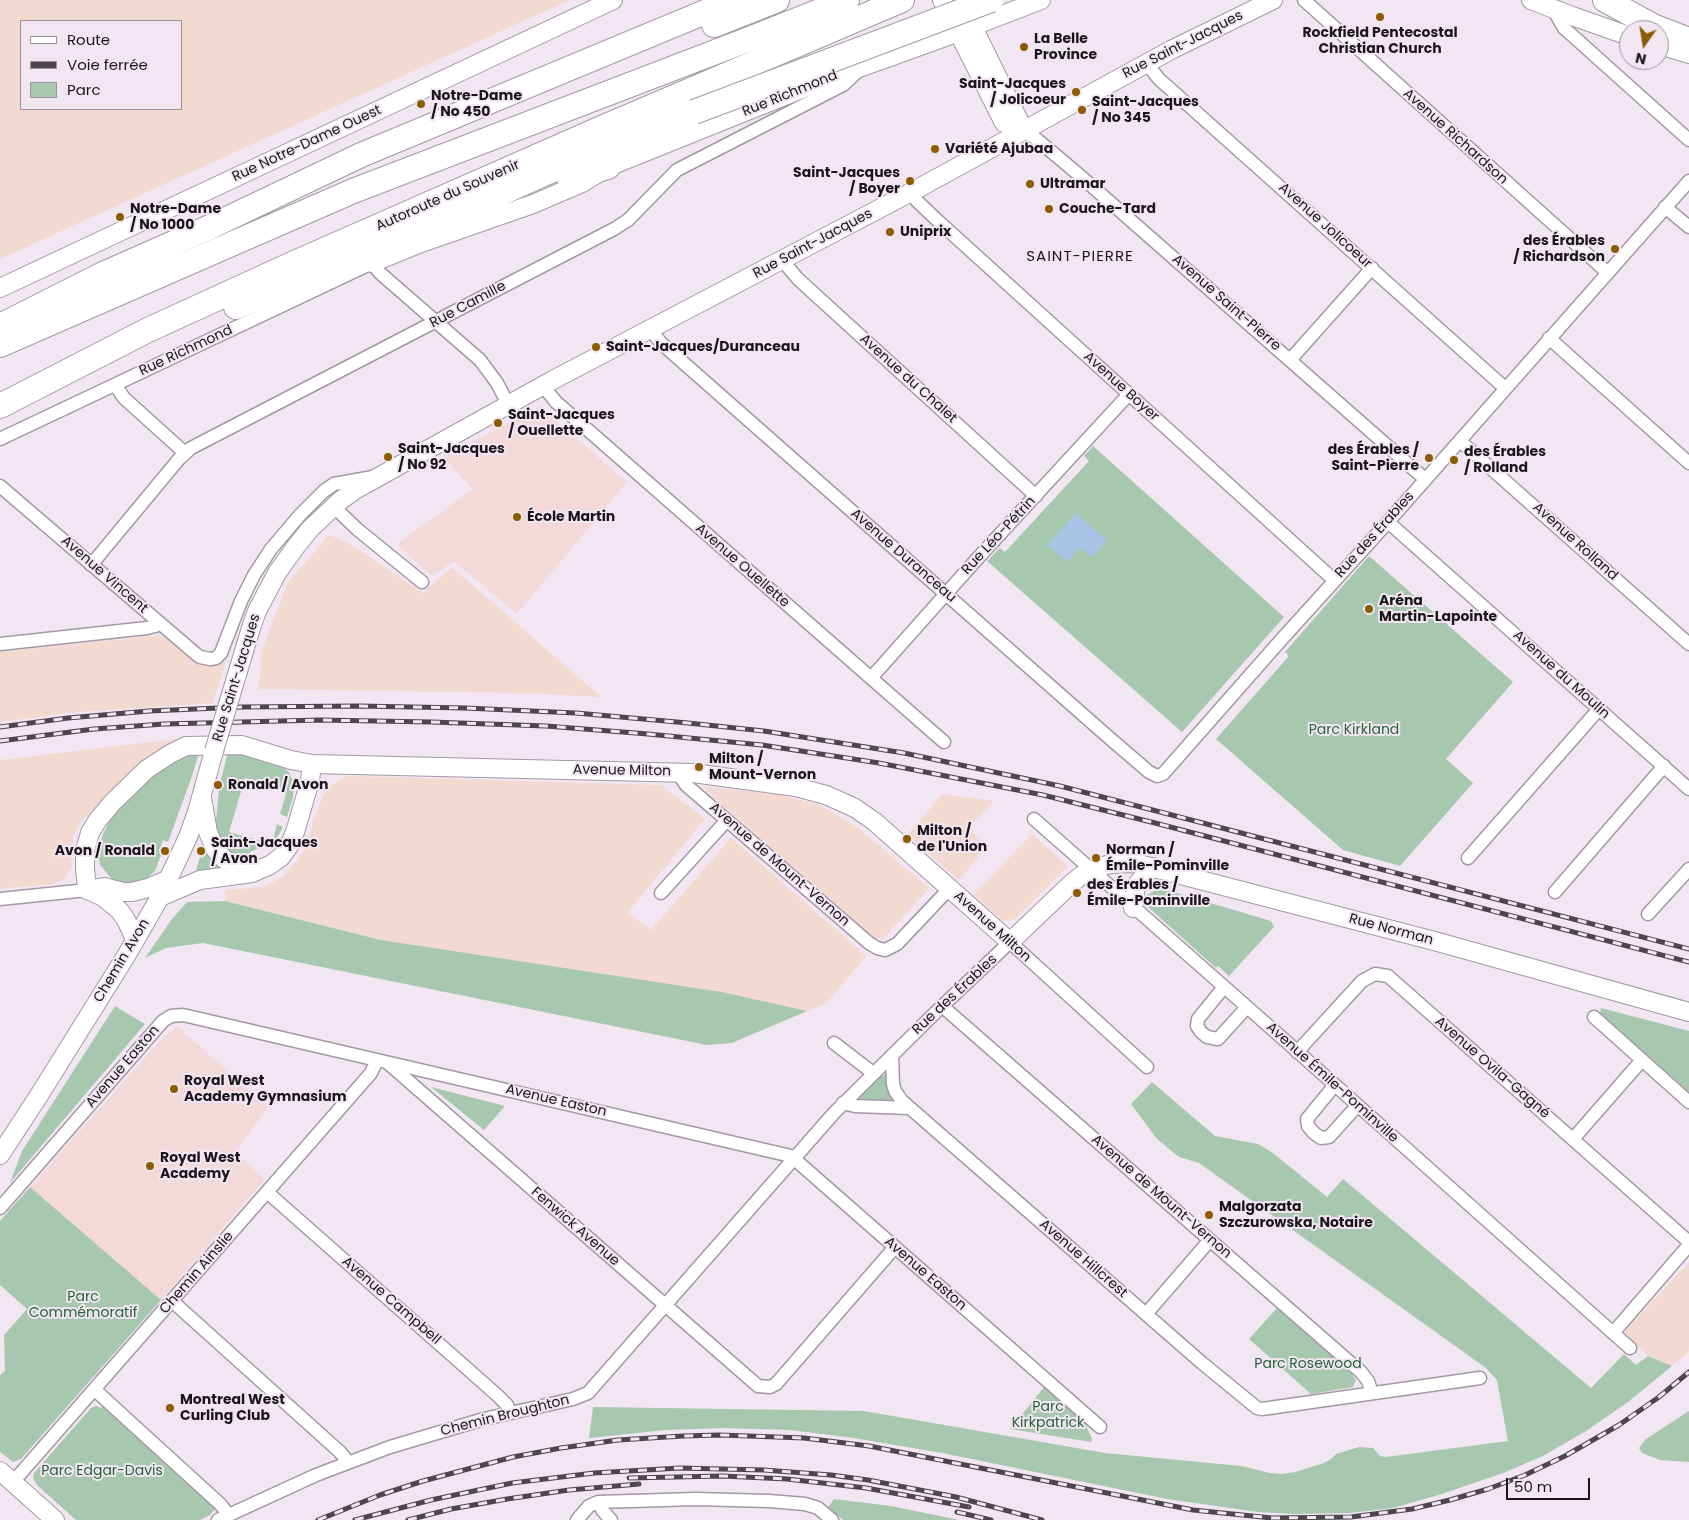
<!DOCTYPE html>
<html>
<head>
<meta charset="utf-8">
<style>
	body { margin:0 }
	#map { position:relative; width:1689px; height:1520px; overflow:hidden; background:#f1e6f2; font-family:Poppins,sans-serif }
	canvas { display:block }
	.legend { position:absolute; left:20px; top:20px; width:162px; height:90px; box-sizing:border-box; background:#f1e6f2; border:1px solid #9b939c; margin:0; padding:6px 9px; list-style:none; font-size:15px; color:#1a161a }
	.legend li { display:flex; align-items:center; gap:10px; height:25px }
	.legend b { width:25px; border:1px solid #9b939c }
	.north { position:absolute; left:1619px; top:20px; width:50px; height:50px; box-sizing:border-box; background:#f1e6f2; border:1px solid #9b939c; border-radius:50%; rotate:193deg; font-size:14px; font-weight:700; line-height:20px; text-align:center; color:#1a161a }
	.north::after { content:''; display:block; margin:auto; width:18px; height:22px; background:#8b5c02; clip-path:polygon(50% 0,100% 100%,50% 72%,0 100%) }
	.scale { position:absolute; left:1506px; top:1478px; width:84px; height:22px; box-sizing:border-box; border:2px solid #1a161a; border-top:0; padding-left:6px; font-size:15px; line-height:18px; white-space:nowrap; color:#1a161a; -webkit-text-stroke:4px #f1e6f2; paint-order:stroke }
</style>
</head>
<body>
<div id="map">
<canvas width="1689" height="1520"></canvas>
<ul class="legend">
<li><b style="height:6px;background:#fff"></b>Route</li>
<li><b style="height:6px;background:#4d474d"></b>Voie ferrée</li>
<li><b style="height:14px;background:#a7c8ae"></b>Parc</li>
</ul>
<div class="north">N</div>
<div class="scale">50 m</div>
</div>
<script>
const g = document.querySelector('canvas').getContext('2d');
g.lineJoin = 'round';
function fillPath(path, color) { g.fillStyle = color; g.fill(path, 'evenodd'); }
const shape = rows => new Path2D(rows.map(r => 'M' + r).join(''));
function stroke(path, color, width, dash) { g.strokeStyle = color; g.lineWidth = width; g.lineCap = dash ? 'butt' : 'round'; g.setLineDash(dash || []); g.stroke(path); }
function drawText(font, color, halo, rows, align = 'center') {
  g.font = font + ' Poppins,sans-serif'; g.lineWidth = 4; g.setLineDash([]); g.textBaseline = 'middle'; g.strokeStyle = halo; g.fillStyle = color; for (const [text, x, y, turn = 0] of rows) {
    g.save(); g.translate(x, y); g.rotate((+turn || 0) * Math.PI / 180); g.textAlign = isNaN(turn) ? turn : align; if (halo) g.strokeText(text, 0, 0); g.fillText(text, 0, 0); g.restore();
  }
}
fillPath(shape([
	[0,0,570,0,0,259],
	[21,21,181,21,181,109,21,109],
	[329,535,347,542,423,593,452,567,601,697,523,693,259,689,262,650,287,584],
	[162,635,194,662,201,665,216,664,223,660,228,653,213,703,77,712,0,722,0,652],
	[177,739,161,749,113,790,81,822,73,836,71,868,64,880,54,884,0,889,0,760],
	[347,776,661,785,705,819,628,912,651,930,731,838,866,956,826,1004,807,1011,722,992,381,940,225,901,226,890,264,887,282,877,298,860,308,844,313,821,326,789],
	[702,786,780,795,820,805,857,827,929,888,883,939,876,939,721,804],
	[943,794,994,801,968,828,987,847,959,880,907,835],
	[1032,834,1068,866,1015,919,1002,921,974,894],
	[1689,1262,1689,1351,1672,1366,1648,1356,1624,1332]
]), '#f2dad0');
fillPath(shape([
	[539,407,627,482,517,614,454,561,432,576,397,544,473,489,443,457],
	[177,1026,268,1107,235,1153,265,1179,161,1300,30,1187,161,1040]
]), '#f3d9d8');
fillPath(shape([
	[1093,446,1284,617,1182,732,987,561,1000,548,1005,552,1089,461,1084,456],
	[1369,556,1513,682,1446,759,1473,783,1400,866,1343,850,1216,739,1289,656,1285,652],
	[200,750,192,776,168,842,163,840,160,849,163,850,155,871,146,879,132,883,118,882,111,878,100,865,98,853,103,834,110,820,123,805,148,779,174,759],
	[228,751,234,751,280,765,289,772,294,784,293,797,287,817,280,814,287,790,245,778,229,832,272,844,277,824,283,827,273,845,257,849,250,852,248,861,225,851,215,832,219,788],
	[205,844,224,869,200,871,196,870,200,857,203,858,205,852,202,850],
	[1156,890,1170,891,1271,921,1274,927,1229,976,1218,966,1216,968,1148,907,1143,897],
	[225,901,381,940,722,992,807,1011,732,1043,707,1045,203,943,166,948,145,958,172,919,187,902],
	[115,1006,145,1024,10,1183,22,1151],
	[1601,1008,1689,1031,1689,1092,1600,1013],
	[885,1075,889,1092,893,1098,891,1101,856,1099,881,1076],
	[1152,1082,1215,1136,1258,1144,1273,1153,1327,1197,1343,1179,1591,1388,1624,1354,1636,1365,1648,1356,1672,1366,1628,1402,1586,1431,1543,1456,1503,1473,1442,1494,1393,1508,1349,1513,1293,1514,1258,1512,1167,1499,942,1453,854,1438,790,1430,723,1428,666,1430,589,1438,593,1407,864,1411,1105,1453,1241,1466,1270,1473,1281,1474,1295,1472,1324,1463,1331,1459,1336,1454,1359,1447,1373,1448,1380,1456,1386,1457,1508,1441,1497,1380,1486,1368,1199,1163,1179,1157,1157,1139,1131,1104],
	[431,1087,505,1106,484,1130],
	[30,1187,161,1300,21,1459,13,1462,0,1452,0,1375,5,1371,4,1335,27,1309,0,1285,0,1221],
	[1277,1308,1351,1373,1356,1380,1353,1387,1311,1394,1249,1339],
	[1045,1386,1084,1421,1092,1439,1091,1442,1010,1429],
	[96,1406,101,1408,103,1406,214,1506,215,1509,210,1515,200,1520,76,1520,37,1485,33,1478,34,1473,91,1408],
	[1689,1411,1689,1462,1660,1460,1642,1453,1639,1448,1646,1439],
	[834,1499,891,1506,959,1520,843,1520,828,1507]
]), '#a7c8ae');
fillPath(shape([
	[1076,513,1107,541,1092,557,1080,547,1067,562,1047,545]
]), '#a7c4e6');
const street = shape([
	[1304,0,1608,273],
	[1553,9,1564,28,1689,140],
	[1146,63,1159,79,1505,388],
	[1024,131,1034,137,1078,174,1425,479],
	[911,192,917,201,938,221,1334,580],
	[1665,207,1689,227],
	[782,260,798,279,1036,496],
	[651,330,661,343,1106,735,1149,772,1157,776,1163,774,1281,640,1388,522,1689,181],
	[1549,338,1689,463],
	[1290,360,1372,268],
	[115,385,124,398,185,453],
	[543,386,556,402,944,742],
	[0,439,372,263,380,273,480,360,497,383,509,406],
	[1460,441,1689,644],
	[0,486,196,654,200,657,210,659,216,658,221,653,241,601,254,575,271,549,300,515,324,491,334,484,373,477],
	[334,507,357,529,422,582],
	[1388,522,1689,789],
	[91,565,179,459,191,448,614,229,628,220,677,170,843,85,859,70],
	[0,644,147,628,155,626,160,623],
	[871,678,977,559,1129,394],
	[681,772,682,779,686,785,869,943,877,948,885,950,897,944,949,889],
	[1034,819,1289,1044,1630,1348],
	[1468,858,1599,709],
	[1555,892,1664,766],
	[661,893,727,820],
	[0,899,87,890],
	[1648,914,1689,869],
	[1224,987,1198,1019,1197,1026,1201,1032,1207,1037,1218,1039,1247,1007],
	[942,1006,1361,1372,1368,1381,1372,1393],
	[1594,1017,1689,1102],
	[834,1043,873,1073],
	[1297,1052,1362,981,1375,974,1388,976,1689,1242],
	[892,1055,893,1084,895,1091,902,1101,1202,1363,1257,1408,1262,1409,1480,1378],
	[389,1064,758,1386,770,1387,776,1384,895,1247],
	[1334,1086,1307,1119,1308,1126,1314,1133,1321,1138,1329,1137,1357,1106],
	[843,1103,855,1106,909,1108],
	[1573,1139,1642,1060],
	[267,1192,497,1395,507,1405,510,1413],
	[0,1208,163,1021,171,1016,183,1015,791,1156,1100,1427],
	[172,1301,340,1452,348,1462],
	[1146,1314,1210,1240],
	[1613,1333,1689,1245],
	[95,1390,220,1504,229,1515],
	[13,1482,371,1073,377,1060],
	[598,1502,603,1511,611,1520],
	[218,1520,316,1475,390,1447,484,1419,573,1399,588,1393,834,1113,936,1012,1010,942,1147,1067],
	[577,1520,589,1506,598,1502,696,1499,769,1501,805,1504,818,1508,832,1520]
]);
const secondary = shape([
	[942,0,1003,121,1004,123,1024,131],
	[1531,0,1572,16,1629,36],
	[968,17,1024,131],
	[1659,45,1689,54],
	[372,263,421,243,533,204,582,183,608,167,812,85,945,37,1041,0],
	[0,288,613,0],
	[229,701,251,628,257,611,277,573,297,545,311,528,341,500,355,490,551,381,917,189,1171,50,1273,0],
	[202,798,208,832,215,849,224,859,231,863,243,867,255,868],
	[87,890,85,868,85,850,90,833,97,821,112,803,147,769,170,754,186,746,242,745,291,760,312,764,693,773,796,787,826,795,855,808,875,822,1010,942,1072,883,1082,875,1097,868,1110,864,1135,863,1438,942,1689,1012],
	[87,890,104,887,123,892,132,892,148,888,169,879],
	[88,890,103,897,119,910,125,918,135,939],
	[160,897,200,880,252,873,270,865,281,857,289,846,295,832,310,781,312,764],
	[1133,908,1135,891,1138,883,1153,867],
	[0,1155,38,1097,126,956,160,897,188,837,197,812,214,751],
	[0,1471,55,1520]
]);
const highway = shape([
	[1605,0,1655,27,1689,40],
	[714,25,777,0],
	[569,178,608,167],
	[236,307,365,251,462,211,541,175,694,112],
	[0,326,101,275,210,227,361,155,734,0],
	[0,345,353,191,752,38,847,0],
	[0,406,148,330,290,265,604,127,902,0]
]);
stroke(street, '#a399a4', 15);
stroke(secondary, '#a399a4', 20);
stroke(highway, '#a399a4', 26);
stroke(street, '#fff', 12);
stroke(secondary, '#fff', 18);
stroke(highway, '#fff', 24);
const rail = shape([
	[0,727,68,718,149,711,242,707,358,706,465,708,576,713,688,723,764,731,904,753,1060,786,1689,949],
	[0,741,94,729,164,724,320,720,431,722,546,726,648,734,762,745,879,763,1043,795,1155,823,1689,962],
	[629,1478,722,1476,787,1479,866,1488,969,1507],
	[957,1512,991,1520],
	[318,1520,380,1495,423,1481,513,1457,561,1448,618,1440,683,1436,720,1435,804,1438,869,1446,1193,1510,1272,1518,1351,1517,1412,1509,1450,1500,1488,1489,1525,1475,1565,1456,1619,1425,1659,1397,1689,1372],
	[355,1520,431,1500,512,1483,594,1473,680,1468,764,1470,831,1475,868,1480,956,1497,1042,1520],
	[408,1520,451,1509,507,1499,569,1490,639,1484]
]);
stroke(rail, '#4d474d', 5);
stroke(rail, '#f1e6f2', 3, [9]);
const secondaryBridge = shape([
	[214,751,229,701]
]);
const highwayBridge = shape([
	[694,112,991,0]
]);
stroke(secondaryBridge, '#a399a4', 20, []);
stroke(highwayBridge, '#a399a4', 26, []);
stroke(secondaryBridge, '#fff', 18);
stroke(highwayBridge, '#fff', 24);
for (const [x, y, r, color] of [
	[1380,17,5,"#8b5c02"],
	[1024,47,5,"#8b5c02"],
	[1076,92,5,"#8b5c02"],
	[421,104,5,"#8b5c02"],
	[1082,110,5,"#8b5c02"],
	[935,149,5,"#8b5c02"],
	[910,181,5,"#8b5c02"],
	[1030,184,5,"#8b5c02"],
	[1049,209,5,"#8b5c02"],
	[120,217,5,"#8b5c02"],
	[890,232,5,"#8b5c02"],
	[1615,249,5,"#8b5c02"],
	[596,347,5,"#8b5c02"],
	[498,423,5,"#8b5c02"],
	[388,457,5,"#8b5c02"],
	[1429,458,5,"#8b5c02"],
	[1454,460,5,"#8b5c02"],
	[517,517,5,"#8b5c02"],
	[1369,609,5,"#8b5c02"],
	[699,767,5,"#8b5c02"],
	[218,785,5,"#8b5c02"],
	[907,839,5,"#8b5c02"],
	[165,851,5,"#8b5c02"],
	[201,851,5,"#8b5c02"],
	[1096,858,5,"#8b5c02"],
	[1077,893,5,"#8b5c02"],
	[174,1089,5,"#8b5c02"],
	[150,1166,5,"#8b5c02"],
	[1209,1215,5,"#8b5c02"],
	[170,1408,5,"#8b5c02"]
]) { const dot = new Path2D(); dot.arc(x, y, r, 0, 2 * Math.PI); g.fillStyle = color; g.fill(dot); stroke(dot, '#f1e6f2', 2); }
drawText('bold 14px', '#1a161a', '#f1e6f2', [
	["Rockfield Pentecostal",1380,33,"center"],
	["Christian Church",1380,49,"center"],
	["La Belle",1034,39],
	["Province",1034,55],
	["Saint-Jacques",1066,84,"right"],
	["/ Jolicoeur",1066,100,"right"],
	["Notre-Dame",431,96],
	["/ No 450",431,112],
	["Saint-Jacques",1092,102],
	["/ No 345",1092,118],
	["Variété Ajubaa",945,149],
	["Saint-Jacques",900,173,"right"],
	["/ Boyer",900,189,"right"],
	["Ultramar",1040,184],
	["Notre-Dame",130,209],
	["/ No 1000",130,225],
	["Couche-Tard",1059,209],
	["Uniprix",900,232],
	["des Érables",1605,241,"right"],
	["/ Richardson",1605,257,"right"],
	["Saint-Jacques/Duranceau",606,347],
	["Saint-Jacques",508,415],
	["/ Ouellette",508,431],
	["Saint-Jacques",398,449],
	["/ No 92",398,465],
	["des Érables /",1419,450,"right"],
	["Saint-Pierre",1419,466,"right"],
	["des Érables",1464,452],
	["/ Rolland",1464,468],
	["École Martin",527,517],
	["Aréna",1379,601],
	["Martin-Lapointe",1379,617],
	["Milton /",709,759],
	["Mount-Vernon",709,775],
	["Ronald / Avon",228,785],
	["Milton /",917,831],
	["de l'Union",917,847],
	["Saint-Jacques",211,843],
	["/ Avon",211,859],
	["Norman /",1106,850],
	["Émile-Pominville",1106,866],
	["Avon / Ronald",155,851,"right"],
	["des Érables /",1087,885],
	["Émile-Pominville",1087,901],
	["Royal West",184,1081],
	["Academy Gymnasium",184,1097],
	["Royal West",160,1158],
	["Academy",160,1174],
	["Malgorzata",1219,1207],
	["Szczurowska, Notaire",1219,1223],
	["Montreal West",180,1400],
	["Curling Club",180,1416]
], 'left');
drawText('14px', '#1a161a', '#f1e6f2', [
	["Rue Saint-Jacques",1183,45,-27],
	["Rue Richmond",790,94,-22],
	["Avenue Richardson",1455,137,42],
	["Rue Notre-Dame Ouest",307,144,-25],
	["Autoroute du Souvenir",448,196,-24],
	["Avenue Jolicoeur",1325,226,42],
	["Rue Saint-Jacques",813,244,-28],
	["Avenue Saint-Pierre",1226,303,41],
	["Rue Camille",468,305,-28],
	["Rue Richmond",186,351,-25],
	["Avenue du Chalet",908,379,42],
	["Avenue Boyer",1121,387,42],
	["Rue des Érables",1375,535,-48],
	["Rue Léo-Pétrin",999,536,-47],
	["Avenue Rolland",1575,542,42],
	["Avenue Duranceau",903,556,41],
	["Avenue Ouellette",742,566,41],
	["Avenue Vincent",104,575,41],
	["Avenue du Moulin",1561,675,42],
	["Rue Saint-Jacques",237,678,-73],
	["Avenue Milton",622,771,1],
	["Avenue de Mount-Vernon",779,865,41],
	["Avenue Milton",992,927,42],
	["Rue Norman",1391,930,15],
	["Chemin Avon",122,961,-59],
	["Rue des Érables",955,995,-43],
	["Avenue Easton",123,1067,-49],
	["Avenue Ovila-Gagné",1492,1068,41],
	["Avenue Émile-Pominville",1332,1083,42],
	["Avenue Easton",556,1101,13],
	["Avenue de Mount-Vernon",1161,1197,41],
	["Fenwick Avenue",575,1227,41],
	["Avenue Hillcrest",1083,1259,41],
	["Chemin Ainslie",197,1273,-49],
	["Avenue Easton",925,1274,41],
	["Avenue Campbell",391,1301,41],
	["Chemin Broughton",505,1416,-14]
]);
drawText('14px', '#28613a', '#f1e6f2', [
	["Parc Kirkland",1354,730],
	["Parc",83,1297],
	["Commémoratif",83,1313],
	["Parc Rosewood",1308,1364],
	["Parc",1048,1407],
	["Kirkpatrick",1048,1423],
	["Parc Edgar-Davis",102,1471]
]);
g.letterSpacing = '1px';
drawText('15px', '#1a161a', '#f1e6f2', [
	["SAINT-PIERRE",1080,257]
]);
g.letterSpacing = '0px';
</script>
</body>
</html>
